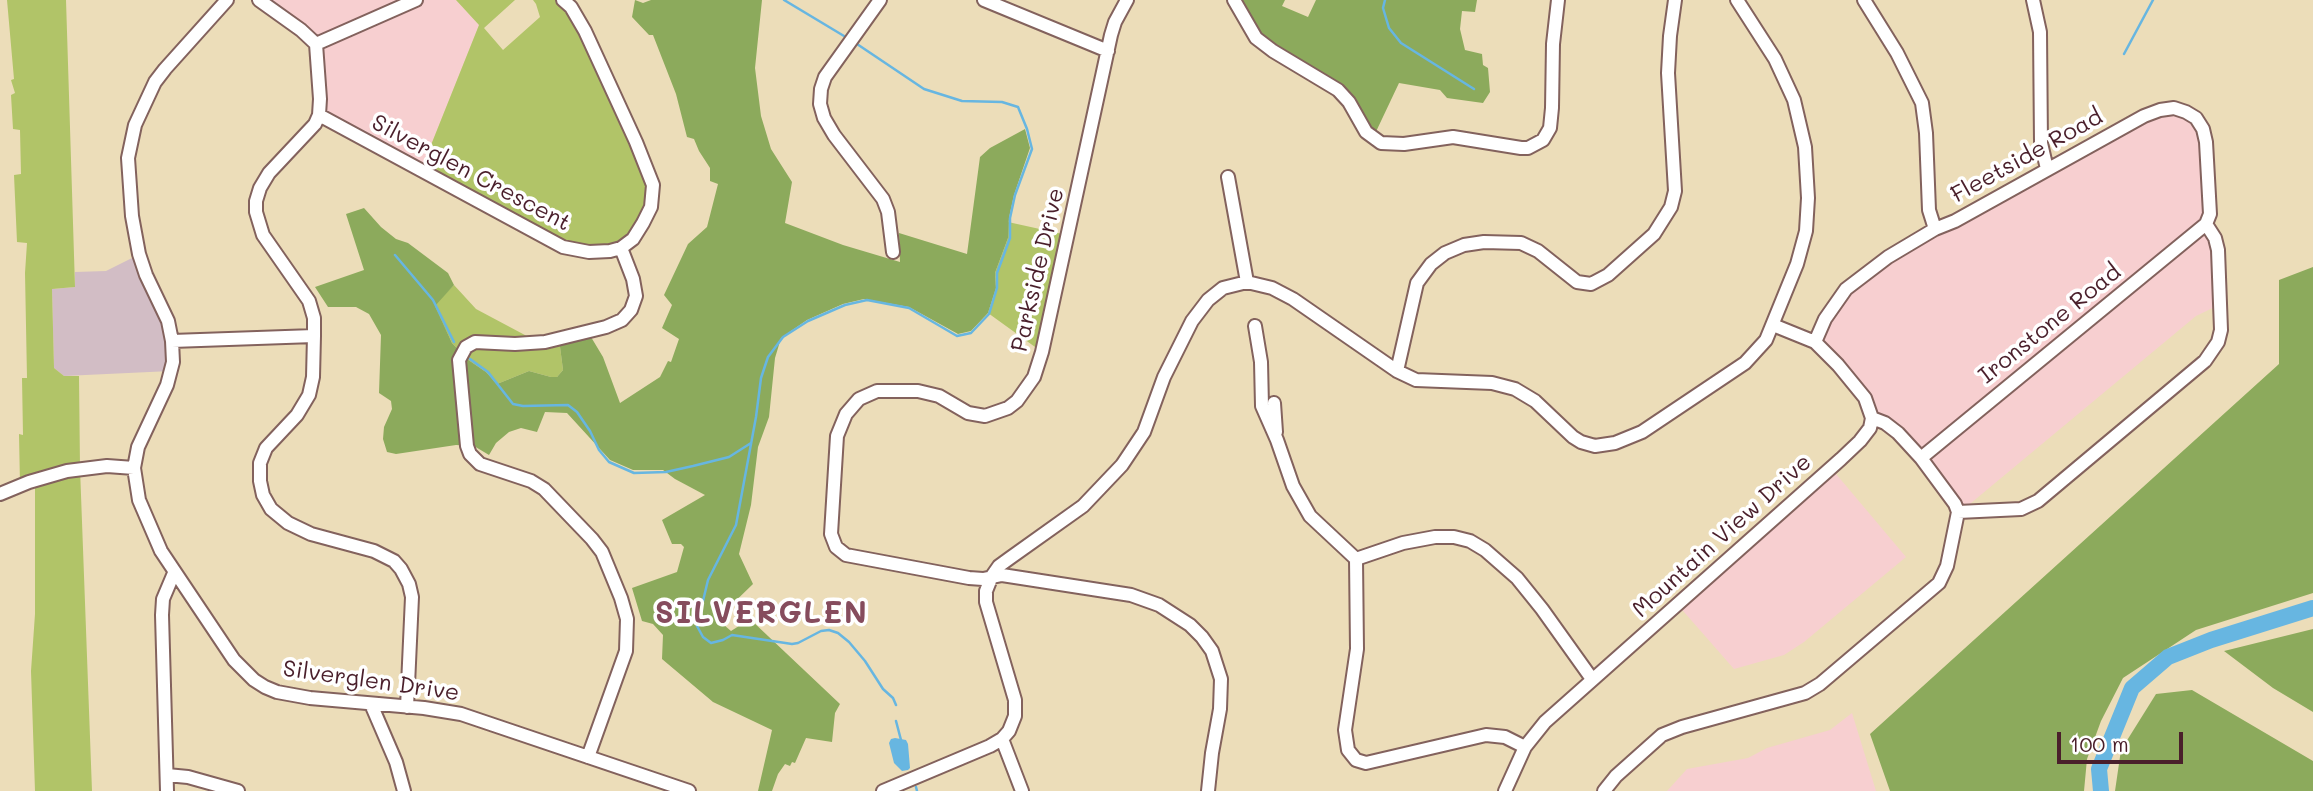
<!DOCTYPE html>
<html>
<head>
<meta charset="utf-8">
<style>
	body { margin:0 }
	#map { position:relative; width:2313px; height:791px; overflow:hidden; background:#ecddb9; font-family:Mali,sans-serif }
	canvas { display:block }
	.scale { position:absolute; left:2057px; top:732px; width:126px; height:32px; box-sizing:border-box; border:4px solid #4a1f2b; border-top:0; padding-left:9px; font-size:21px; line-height:24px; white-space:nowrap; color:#4a1f2b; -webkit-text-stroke:5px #fff; paint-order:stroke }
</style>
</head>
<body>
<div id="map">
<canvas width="2313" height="791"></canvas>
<div class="scale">100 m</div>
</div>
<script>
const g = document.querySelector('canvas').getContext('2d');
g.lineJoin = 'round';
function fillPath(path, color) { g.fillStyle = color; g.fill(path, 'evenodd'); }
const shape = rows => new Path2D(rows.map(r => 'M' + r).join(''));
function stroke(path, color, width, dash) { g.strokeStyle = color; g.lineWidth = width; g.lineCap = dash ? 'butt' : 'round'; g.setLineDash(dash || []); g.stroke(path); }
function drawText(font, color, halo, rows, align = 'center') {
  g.font = font + ' Mali,sans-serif'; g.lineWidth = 7; g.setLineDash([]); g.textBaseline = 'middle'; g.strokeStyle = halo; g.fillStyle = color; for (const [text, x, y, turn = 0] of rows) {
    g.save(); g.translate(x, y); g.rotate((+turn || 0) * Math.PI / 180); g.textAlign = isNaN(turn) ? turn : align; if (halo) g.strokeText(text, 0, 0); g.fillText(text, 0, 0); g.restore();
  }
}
fillPath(shape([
	[258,0,456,0,479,25,421,170,325,118,317,51],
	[2174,108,2203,129,2221,304,2196,316,1959,513,1815,343,1847,288,2047,169],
	[1831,468,1906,557,1804,642,1784,655,1734,669,1677,604],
	[1852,713,1876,791,1667,791,1687,769,1748,758,1767,748,1830,730]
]), '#f7cfd0');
fillPath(shape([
	[140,254,163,310,171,371,64,376,54,368,52,289,75,287,75,272,106,271]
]), '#d2bdc5');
fillPath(shape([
	[7,0,66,0,75,287,52,289,54,368,64,376,79,376,80,468,92,791,35,791,31,671,35,614,35,480,20,485,19,434,23,435,22,378,27,378,25,273,27,243,17,242,14,175,21,174,20,130,13,129,11,95,15,93,11,80,14,79],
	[456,0,515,0,484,28,503,50,540,17,536,4,533,0,564,0,653,190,629,243,580,252,421,170,479,25],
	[1008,222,1067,235,1042,352,988,313,996,288,995,273,1008,238],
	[454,285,476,309,538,342,559,339,563,370,557,377,551,377,529,371,497,384,486,372,467,359,452,343,434,305]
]), '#b1c468');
fillPath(shape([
	[635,0,643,3,651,0,762,0,755,68,761,116,771,149,792,182,785,223,843,245,900,262,899,233,967,254,980,157,990,148,1025,129,1030,148,1014,195,1009,218,1008,238,995,273,996,288,988,313,971,331,958,334,909,307,864,299,843,304,807,320,781,338,775,358,769,417,758,447,751,505,739,554,753,584,717,619,731,631,750,619,840,704,835,713,832,742,806,738,795,763,792,762,790,766,785,764,778,774,772,791,758,791,772,730,713,702,662,659,663,635,653,624,642,621,632,588,677,572,684,547,681,544,672,544,662,520,705,495,675,479,663,470,633,470,610,460,567,413,545,412,537,432,521,428,509,432,496,443,489,455,474,446,456,445,396,454,387,452,383,439,384,427,392,409,391,401,379,393,381,335,369,314,356,307,328,307,315,287,364,270,346,214,364,208,381,227,396,239,408,243,448,273,454,285,435,306,452,343,467,359,486,372,497,384,529,371,551,377,557,377,563,370,559,339,588,332,603,357,620,403,660,377,668,361,671,362,679,339,662,328,672,305,664,295,688,244,707,227,718,184,710,181,710,168,699,151,694,139,687,137,676,94,653,35,649,35,632,17],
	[1235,0,1285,0,1282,6,1308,17,1316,0,1477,0,1475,12,1462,11,1460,29,1465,50,1482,54,1483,65,1488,68,1490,92,1483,103,1447,98,1440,90,1399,83,1373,138,1349,102,1274,52],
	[2313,267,2313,593,2196,630,2123,678,2101,721,2087,759,2084,791,1890,791,1870,734,2279,364,2279,280],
	[2313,629,2313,712,2273,688,2224,651],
	[2192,690,2313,761,2313,791,2115,791,2121,750,2156,694]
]), '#8caa5c');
fillPath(shape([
	[895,738,906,740,908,744,910,768,908,770,902,771,894,763,889,743,891,739]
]), '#67b6e1');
stroke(shape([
	[784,0,849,39],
	[1385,0,1383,8,1389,28,1401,43,1474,89],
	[854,42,924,89,962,101,1002,102,1018,107,1027,129,1032,149,1015,195,1010,218,1010,238,997,273,997,288,989,314,971,333,957,336,909,308,867,300,845,305,808,321,783,337,768,357,761,378,756,417,736,525,708,580,697,626,703,637,711,643,723,640,732,635,792,644,798,643,821,631,829,630,838,633,849,642,865,661,883,689,893,698,896,705],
	[2124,54,2153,0],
	[395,255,433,300,454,342],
	[470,359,488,372,513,404,523,406,568,405,577,412,590,431,599,450,609,462,634,473,666,472,693,466,729,457,751,443],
	[896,721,901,740],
	[916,787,917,791]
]), '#67b6e1', 2.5);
stroke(shape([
	[2101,791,2099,769,2132,688,2168,657,2211,640,2313,608]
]), '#67b6e1', 16);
const minor = shape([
	[227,0,165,69,155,82,135,125,128,158,132,216,139,254,146,275,168,321,172,341,173,362,167,385,138,447,134,468,139,500,161,551,234,660,254,680,265,687,277,692,310,698,424,708,461,714,689,791],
	[259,0,301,30,316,44,320,99,319,115,315,124,269,173,260,188,256,201,256,212,263,235,309,301,314,318,314,336,313,377,309,395,297,415,266,448,260,463,260,481,263,495,271,509,288,523,311,534,374,551,394,561,401,569,409,584,412,597,407,707],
	[880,0,825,77,821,89,820,104,824,118,834,135,883,199,888,212,893,252],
	[984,0,1108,51],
	[1127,0,1115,22,1111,35,1042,352,1034,377,1017,401,1008,408,985,416,968,413,939,396,918,391,877,391,859,399,846,414,837,436,831,534,836,547,846,555,969,578,983,579,1002,575,1131,595,1159,605,1190,625,1202,637,1212,651,1221,679,1220,709,1212,753,1208,791],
	[1234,0,1256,38,1273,51,1338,90,1349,102,1366,132,1381,143,1404,144,1453,137,1521,148,1528,148,1543,140,1550,128,1552,108,1553,44,1558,0],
	[1864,0,1897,53,1922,103,1926,133,1929,210,1935,229],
	[2033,0,2040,32,2041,143,2047,169],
	[316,44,416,0],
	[319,115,563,247,589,252,610,251,621,248,633,239,643,223,651,207,653,185,636,142,585,31,571,7,563,0],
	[1228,177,1247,282],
	[1773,325,1815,342,1838,365,1865,398,1872,418,1885,423,1898,433,1921,458,1955,504,1958,512],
	[1255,326,1261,362,1262,406,1277,440,1293,486,1310,516,1356,559,1357,649,1345,730,1348,750,1356,760,1366,763,1486,735,1505,737,1525,747],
	[172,341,314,336],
	[1815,342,1825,319,1846,289,1888,257,1935,229,1955,221,2144,116,2160,110,2174,108,2186,112,2196,118,2203,129,2206,142,2210,214,2206,224,1921,458],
	[1397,371,1417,283,1431,264,1445,253,1464,245,1484,242,1521,243,1538,251,1577,282,1591,284,1608,275,1654,234,1671,207,1675,191,1668,73,1670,36,1675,0],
	[1274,403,1276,432],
	[0,494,29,482,67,471,107,466,134,468],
	[1958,512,2021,509,2038,501,2205,361,2218,342,2221,330,2218,250,2215,238,2206,224],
	[1356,559,1403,543,1435,537,1454,537,1470,541,1485,550,1517,578,1542,609,1592,679],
	[371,704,396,762,404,791],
	[1002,739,1022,791],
	[588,757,626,651,627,619,621,598,602,552,592,539,544,489,531,481,480,464,470,454,467,446,459,360,466,347,475,342,515,344,545,342,606,327,622,320,631,310,636,296,633,279,621,248],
	[167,775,188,777,238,791],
	[167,791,162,615,163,599,174,573],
	[883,791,990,746,1002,739,1009,731,1015,716,1015,700,986,602,986,591,992,576,999,566,1010,558,1083,506,1122,465,1144,432,1164,377,1192,321,1208,300,1223,288,1247,282,1272,288,1293,299,1397,371,1416,380,1492,383,1515,389,1535,401,1573,437,1581,442,1595,446,1615,443,1642,432,1745,363,1766,340,1797,264,1806,231,1808,198,1805,147,1794,100,1775,59,1737,0],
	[1505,791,1525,747,1545,722,1841,459,1860,441,1870,428,1872,418],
	[1604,791,1616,776,1662,735,1682,727,1805,693,1820,684,1939,583,1947,566,1958,512]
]);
stroke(minor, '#83625d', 16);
stroke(minor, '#fff', 12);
drawText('23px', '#4a1f2b', '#fff', [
	["Fleetside Road",2027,156,-29],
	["Silverglen Crescent",471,173,28],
	["Parkside Drive",1038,270,-77],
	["Ironstone Road",2050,324,-39],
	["Mountain View Drive",1722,536,-42],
	["Silverglen Drive",371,681,8]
]);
g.letterSpacing = '2px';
drawText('bold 30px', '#864c5d', '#fff', [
	["SILVERGLEN",762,614]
]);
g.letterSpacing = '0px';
</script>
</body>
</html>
